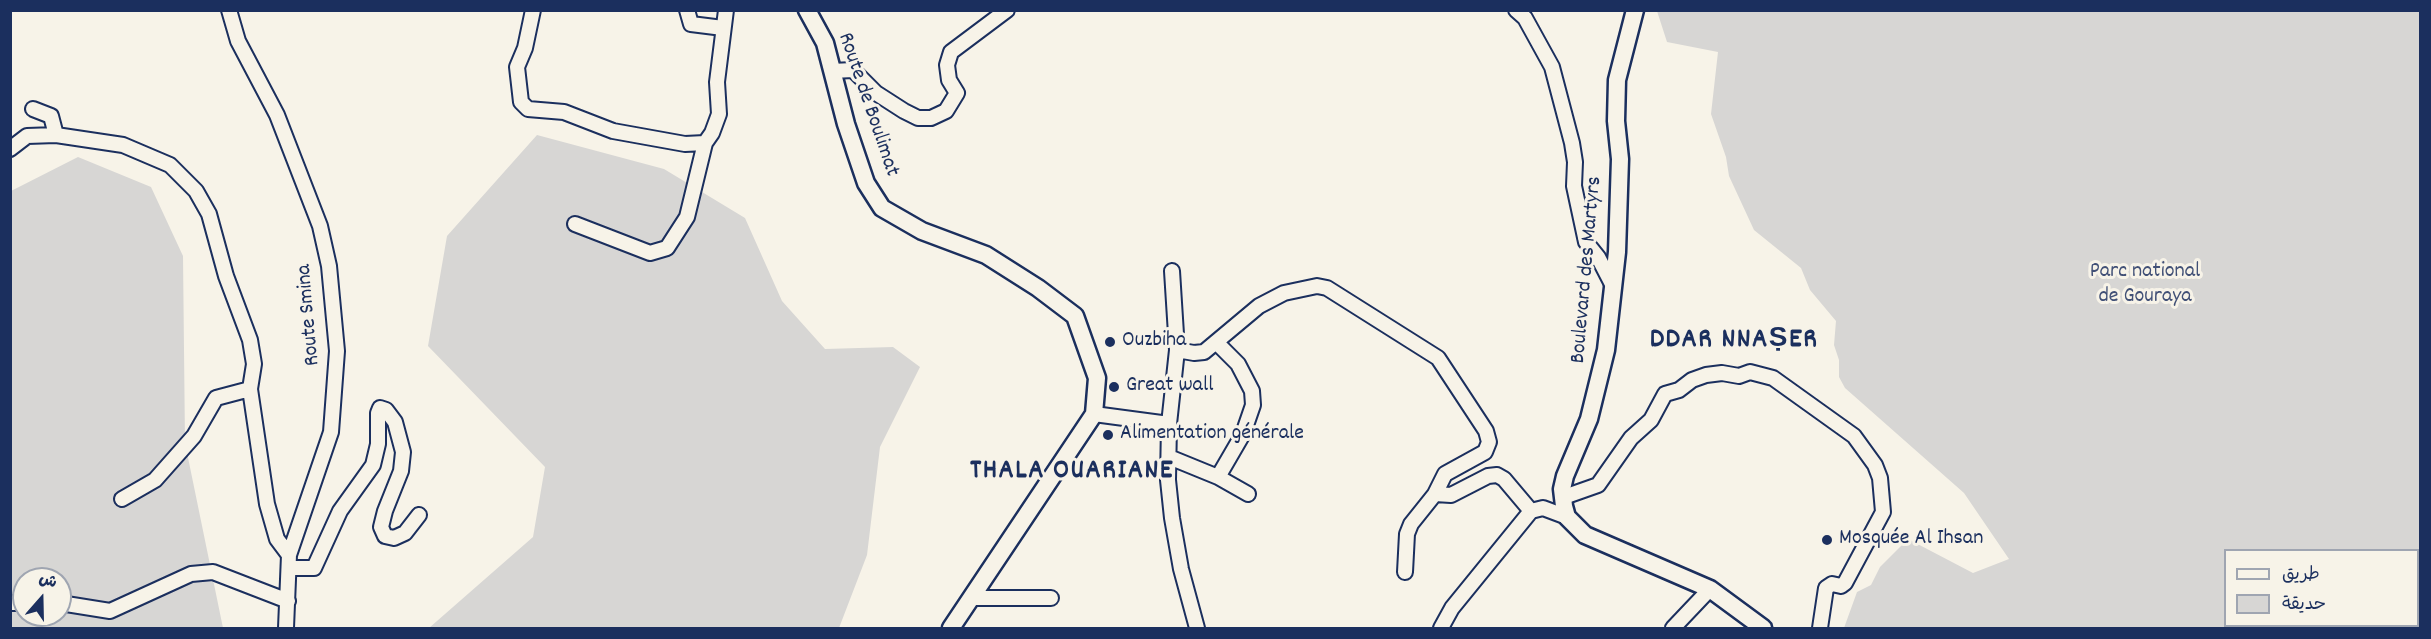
<!DOCTYPE html>
<html>
<head>
<meta charset="utf-8">
<style>
	body { margin:0 }
	#map { position:relative; width:2431px; height:639px; overflow:hidden; background:#f7f3e8; font-family:Dekko,"Playpen Sans Arabic",sans-serif }
	canvas { display:block }
	.frame { position:absolute; inset:0; border:12px solid #1b2f5e; pointer-events:none }
	.legend { position:absolute; left:2224px; top:549px; width:195px; height:78px; box-sizing:border-box; background:#f7f3e8; border:2px solid #9fa5b1; margin:0; padding:8px 10px; list-style:none; font-size:18px; color:#1b2f5e }
	.legend li { display:flex; align-items:center; gap:12px; height:30px }
	.legend b { width:30px; border:2px solid #9fa5b1 }
	.north { position:absolute; left:12px; top:567px; width:60px; height:60px; box-sizing:border-box; background:#f7f3e8; border:2px solid #9fa5b1; border-radius:50%; rotate:20deg; font-size:16px; font-weight:700; line-height:24px; text-align:center; color:#1b2f5e }
	.north::after { content:''; display:block; margin:auto; width:21px; height:27px; background:#1b2f5e; clip-path:polygon(50% 0,100% 100%,50% 72%,0 100%) }
</style>
</head>
<body>
<div id="map">
<canvas width="2431" height="639"></canvas>
<div class="frame"></div>
<ul class="legend">
<li><b style="height:8px;background:#f7f3e8"></b>طريق</li>
<li><b style="height:16px;background:#d7d6d4"></b>حديقة</li>
</ul>
<div class="north">ش</div>
</div>
<script>
const g = document.querySelector('canvas').getContext('2d');
g.lineJoin = 'round';
function fillPath(path, color) { g.fillStyle = color; g.fill(path, 'evenodd'); }
const shape = rows => new Path2D(rows.map(r => 'M' + r).join(''));
function stroke(path, color, width, dash) { g.strokeStyle = color; g.lineWidth = width; g.lineCap = dash ? 'butt' : 'round'; g.setLineDash(dash || []); g.stroke(path); }
function drawText(font, color, halo, rows, align = 'center') {
  g.font = font + ' Dekko,sans-serif'; g.lineWidth = 6; g.setLineDash([]); g.textBaseline = 'middle'; g.strokeStyle = halo; g.fillStyle = color; for (const [text, x, y, turn = 0] of rows) {
    g.save(); g.translate(x, y); g.rotate((+turn || 0) * Math.PI / 180); g.textAlign = isNaN(turn) ? turn : align; if (halo) g.strokeText(text, 0, 0); g.fillText(text, 0, 0); g.restore();
  }
}
fillPath(shape([
	[1657,11,2420,11,2420,628,1844,628,1857,592,1871,585,1880,567,1908,539,1973,573,2009,559,1964,493,1845,388,1839,377,1839,360,1834,345,1836,321,1810,290,1801,268,1754,230,1729,176,1726,157,1711,114,1718,52,1667,42],
	[2226,550,2418,550,2418,626,2226,626],
	[537,135,664,169,745,218,782,301,825,349,893,347,920,367,880,447,867,555,839,628,429,628,533,537,545,467,428,346,447,236],
	[78,157,151,187,183,256,185,443,223,628,11,628,11,191],
	[24,579,60,579,60,615,24,615]
]), '#d7d6d4');
const minor = shape([
	[229,10,238,41,277,115,320,226,329,266,337,351,331,432,289,555,286,628],
	[533,10,525,48,517,67,521,102,528,109,564,112,613,131,685,144,705,143,712,133,719,114,717,82,726,10],
	[687,10,691,24,723,28],
	[1516,10,1525,18,1552,67,1572,143,1575,162,1574,186,1586,242,1598,257,1613,286],
	[832,71,853,70,876,93,904,111,918,118,931,118,946,111,957,93,949,80,947,65,951,52,1007,10],
	[33,109,51,116,56,135],
	[10,149,27,136,56,135,123,145,170,165,196,191,209,214,226,276,250,340,254,364,250,389,267,504,277,539,289,555],
	[575,224,650,253,667,248,687,217,705,143],
	[1216,342,1238,364,1252,391,1253,405,1243,434,1218,477],
	[1177,350,1194,353,1204,352,1259,306,1284,293,1317,286,1327,288,1438,358,1486,431,1489,442,1485,452,1445,474,1435,494,1411,524,1407,534,1405,572],
	[1094,414,1169,424,1168,480,1172,518,1181,569,1197,628],
	[1169,424,1177,350,1172,271],
	[1169,457,1218,477,1248,494],
	[1435,494,1451,495,1488,476,1497,475,1504,479,1531,511],
	[1564,497,1598,485,1631,438,1651,420,1665,394,1679,390,1692,380,1706,375,1722,373,1739,376,1750,372,1773,378,1854,436,1875,465,1880,478,1883,512,1845,583,1841,586,1832,584,1826,588,1820,628],
	[122,499,155,480,194,436,216,398,250,389],
	[289,568,314,568,340,511,373,465,378,444,378,413,380,408,386,410,395,422,403,452,401,471,385,511,381,527,385,536,394,538,405,533,419,515],
	[971,598,1051,598],
	[10,603,24,603],
	[60,603,110,611,191,574,213,572,288,601],
	[1441,628,1452,608,1531,511,1543,508,1567,517],
	[1673,628,1710,589]
]);
const major = shape([
	[807,10,825,43,846,124,866,183,882,208,922,231,986,255,1038,288,1075,316,1097,378,1094,414,951,628],
	[1635,10,1617,80,1616,121,1620,159,1617,252,1606,350,1589,419,1565,476,1562,489,1564,506,1567,517,1585,535,1710,589,1763,628]
]);
stroke(minor, '#1b2f5e', 18);
stroke(major, '#1b2f5e', 21);
stroke(minor, '#f7f3e8', 14);
stroke(major, '#f7f3e8', 16);
for (const [x, y, r, color] of [
	[1110,342,6,"#1b2f5e"],
	[1114,387,6,"#1b2f5e"],
	[1108,435,6,"#1b2f5e"],
	[1827,540,6,"#1b2f5e"]
]) { const dot = new Path2D(); dot.arc(x, y, r, 0, 2 * Math.PI); g.fillStyle = color; g.fill(dot); stroke(dot, '#f7f3e8', 2); }
drawText('22px', '#1b2f5e', '#f7f3e8', [
	["Route de Boulimat",867,105,71],
	["Boulevard des Martyrs",1588,270,-85],
	["Route Smina",310,315,-95]
]);
drawText('22px', '#415076', '#f7f3e8', [
	["Parc national",2145,273],
	["de Gouraya",2145,298]
]);
drawText('22px', '#1b2f5e', '#f7f3e8', [
	["Ouzbiha",1122,342],
	["Great wall",1126,387],
	["Alimentation générale",1120,435],
	["Mosquée Al Ihsan",1839,540]
], 'left');
g.letterSpacing = '1.5px';
drawText('bold 28px', '#1b2f5e', '#f7f3e8', [
	["DDAR NNAṢER",1734,342],
	["THALA OUARIANE",1072,473]
]);
g.letterSpacing = '0px';
</script>
</body>
</html>
